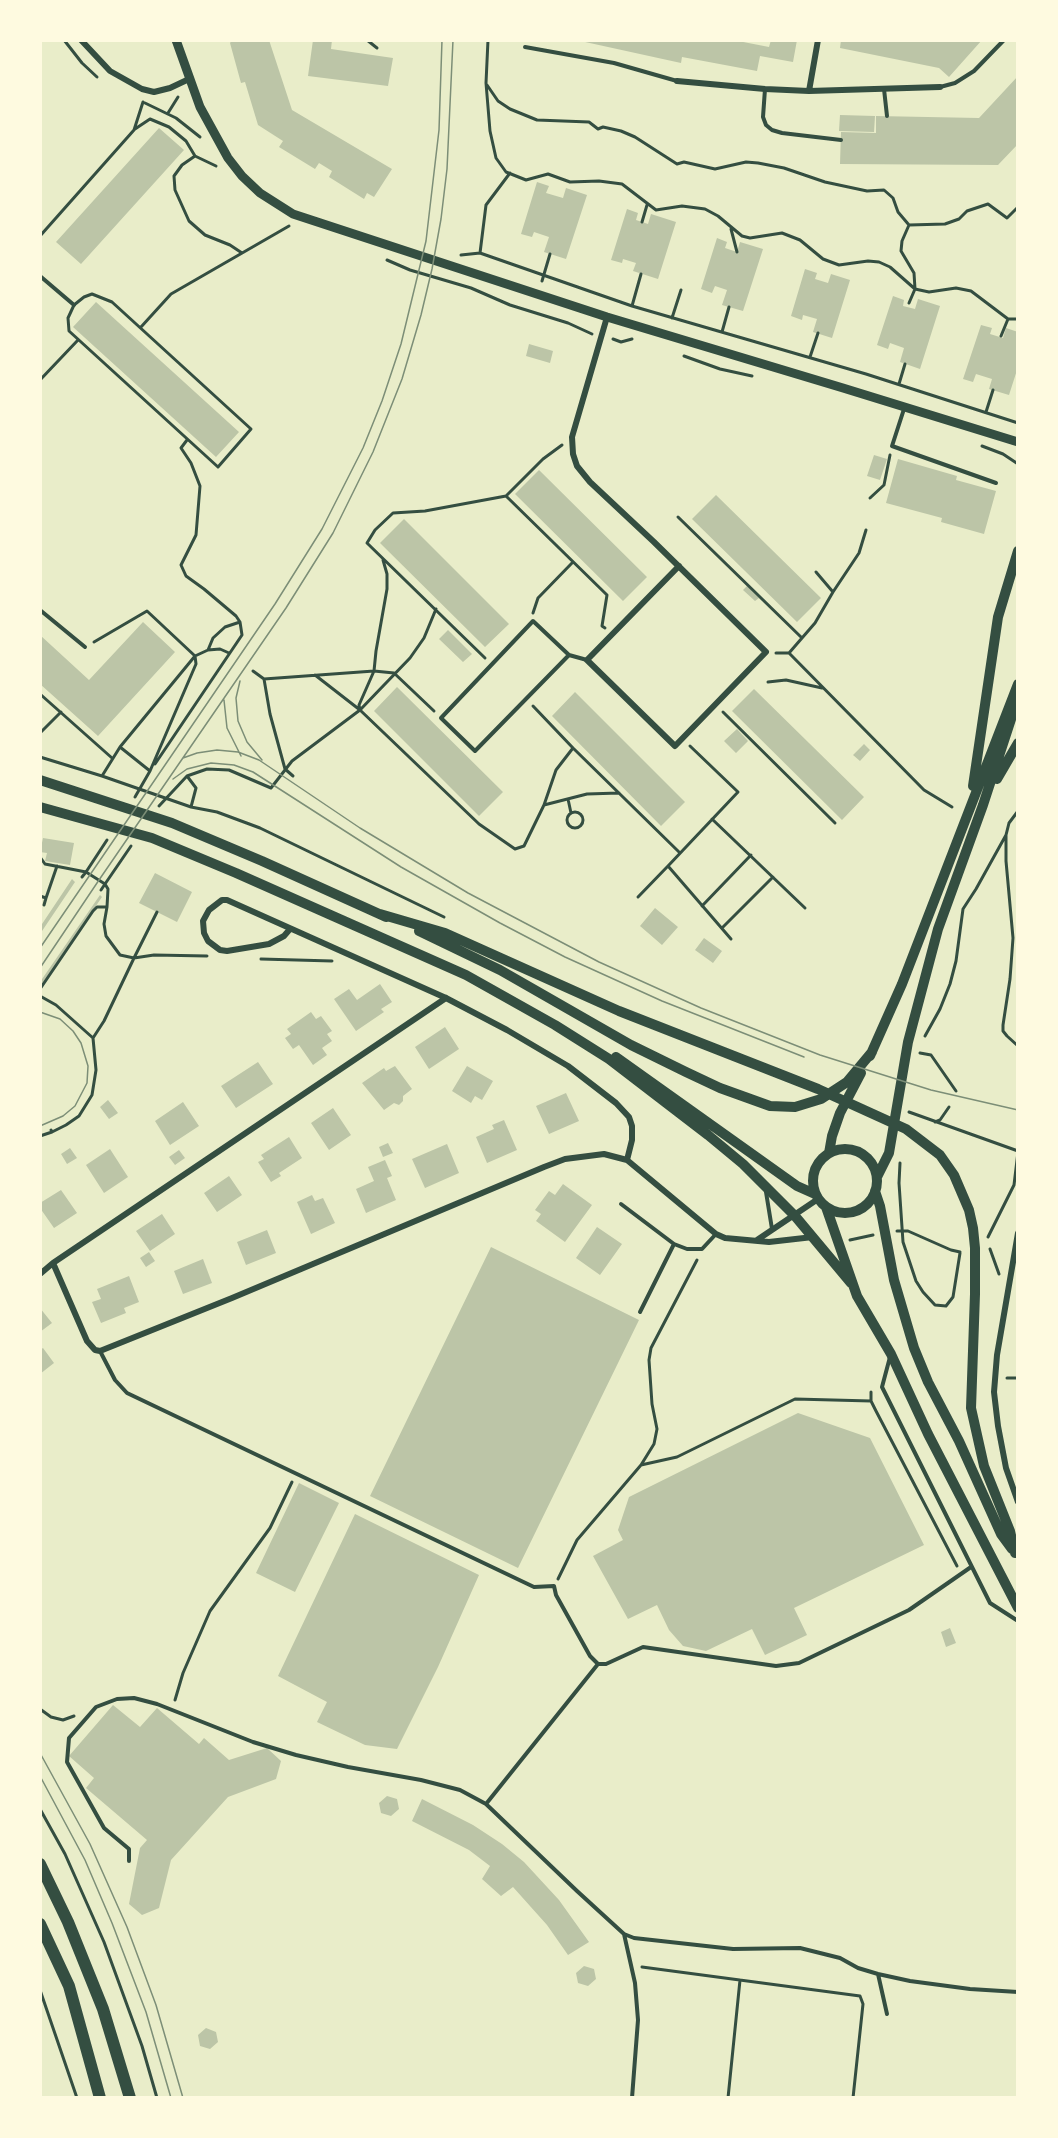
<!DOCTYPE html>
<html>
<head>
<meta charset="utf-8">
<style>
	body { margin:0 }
	#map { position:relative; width:1058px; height:2138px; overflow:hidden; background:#e9edc9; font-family:"Source Sans 3",sans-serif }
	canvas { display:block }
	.frame { position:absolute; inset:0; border:42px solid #fefae0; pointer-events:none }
</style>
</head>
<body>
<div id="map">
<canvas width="1058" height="2138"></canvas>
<div class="frame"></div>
</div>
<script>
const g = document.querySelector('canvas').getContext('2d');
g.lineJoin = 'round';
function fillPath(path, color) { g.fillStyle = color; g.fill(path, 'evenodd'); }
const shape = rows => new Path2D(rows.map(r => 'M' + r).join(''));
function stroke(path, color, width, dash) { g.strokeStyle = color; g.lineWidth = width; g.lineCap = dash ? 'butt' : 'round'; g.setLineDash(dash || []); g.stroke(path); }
fillPath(shape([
	[232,40,269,40,292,110,392,169,374,197,367,193,364,199,329,177,332,171,319,163,315,169,279,147,283,141,258,125,245,82,241,83,230,43],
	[313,40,332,40,331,49,393,58,388,86,308,76],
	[576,40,733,40,769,47,771,40,797,40,793,62,760,56,757,71,682,57,681,63],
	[841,40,946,42,982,40,949,77,939,68,840,48],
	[1018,76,1018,144,998,165,840,164,841,132,876,133,876,116,979,118],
	[840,115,875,116,874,132,839,131],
	[159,128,184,150,81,264,56,242],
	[537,182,549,186,546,193,563,198,566,188,587,195,566,259,544,252,549,237,534,232,532,237,521,234],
	[627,209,638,213,636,220,648,224,651,214,676,222,658,279,633,271,636,263,623,259,622,263,611,260],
	[717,238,727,242,725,248,737,252,740,242,763,249,743,311,722,305,727,290,715,286,712,293,701,289],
	[805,269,817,273,815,279,828,283,831,274,850,280,832,338,813,332,817,319,803,315,802,320,791,316],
	[893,296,904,300,903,306,915,309,918,299,940,306,920,369,900,362,904,348,890,343,888,349,877,345],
	[96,302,239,432,216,457,73,327],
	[981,325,992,328,990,334,1003,338,1006,328,1018,332,1018,367,1009,395,989,389,992,379,976,374,973,382,963,379],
	[529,344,553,351,550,363,526,356],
	[874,455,887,459,880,480,867,476],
	[898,459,957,476,956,480,996,491,984,534,941,522,942,518,886,503],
	[539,470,647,577,623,601,515,494],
	[716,495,821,598,797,622,692,519],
	[404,519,509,624,485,647,380,543],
	[747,586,759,598,755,601,743,590],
	[143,622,175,652,98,736,40,684,40,635,89,680],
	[448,630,472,654,463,662,439,639],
	[397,687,503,792,479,816,374,711],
	[754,689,864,797,842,820,732,711],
	[575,692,685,802,661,826,552,716],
	[737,729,748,741,736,753,724,741],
	[864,744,870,750,860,761,853,755],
	[43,838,74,843,70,865,45,861,47,853,40,852],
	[155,873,192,892,177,922,139,903],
	[72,879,75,882,40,934,40,927],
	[100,895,102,897,40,988,40,982],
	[655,908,678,927,662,945,640,926],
	[704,938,722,951,713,963,695,950],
	[380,984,392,1002,381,1009,384,1012,356,1031,334,999,349,989,357,1000],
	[311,1012,316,1019,321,1016,332,1031,327,1034,332,1041,322,1048,327,1055,313,1065,299,1045,293,1049,285,1038,291,1034,287,1029],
	[445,1027,459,1049,429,1069,415,1047],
	[258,1062,273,1084,236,1108,221,1086],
	[395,1066,412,1089,403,1096,403,1101,399,1105,394,1103,384,1110,362,1083,384,1068,386,1071],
	[467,1066,493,1081,482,1100,475,1096,471,1103,452,1091],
	[566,1093,579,1121,549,1134,536,1106],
	[108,1100,118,1113,109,1119,100,1107],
	[183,1102,199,1126,170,1145,155,1121],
	[333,1108,351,1135,329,1150,311,1123],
	[504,1120,517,1150,487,1163,476,1137,494,1129,492,1125],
	[289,1137,302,1158,279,1173,281,1176,271,1182,258,1162,264,1159,261,1155],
	[388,1143,393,1153,383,1157,379,1147],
	[447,1144,459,1173,425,1188,412,1159],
	[70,1148,77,1158,67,1164,61,1154],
	[110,1149,128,1177,104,1193,86,1165],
	[179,1150,185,1158,175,1165,169,1157],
	[385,1160,392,1176,387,1178,396,1200,366,1213,356,1189,374,1181,368,1167],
	[229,1176,242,1195,217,1212,204,1193],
	[563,1184,592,1205,565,1242,536,1221,541,1214,535,1210,549,1191,555,1195],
	[61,1190,77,1213,54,1228,40,1208,40,1203],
	[312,1195,315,1201,323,1198,335,1223,311,1234,297,1202],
	[162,1214,175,1234,150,1251,136,1231],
	[597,1227,622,1244,600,1275,576,1258],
	[267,1230,276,1253,246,1265,237,1242],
	[491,1247,639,1320,518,1568,370,1496],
	[149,1252,155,1261,146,1267,140,1258],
	[203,1259,212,1283,183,1294,174,1271],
	[129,1276,139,1302,124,1308,126,1313,101,1323,92,1302,101,1299,97,1289],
	[40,1308,52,1323,40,1332],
	[43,1348,54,1363,40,1374,40,1350],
	[798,1413,870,1438,924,1545,794,1608,807,1635,765,1655,752,1629,706,1651,683,1646,669,1630,657,1605,628,1619,593,1556,623,1540,618,1530,629,1497],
	[299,1483,339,1503,295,1592,256,1573],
	[355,1514,479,1575,438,1667,397,1749,365,1745,317,1722,327,1702,278,1676],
	[950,1628,956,1643,946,1647,941,1632],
	[113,1705,140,1727,157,1708,199,1744,204,1738,229,1760,267,1748,281,1761,276,1779,228,1797,171,1860,159,1908,142,1915,129,1904,140,1848,147,1840,86,1788,94,1778,69,1756],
	[387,1796,397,1799,399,1809,391,1816,381,1813,379,1803],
	[422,1799,473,1825,502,1844,524,1862,559,1900,589,1942,568,1955,547,1925,513,1887,501,1896,482,1879,490,1866,469,1850,412,1821],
	[584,1966,594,1969,596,1979,588,1986,578,1983,576,1973],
	[206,2028,216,2032,218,2042,210,2049,200,2046,198,2035]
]), '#bcc5a7');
stroke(shape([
	[64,40,82,63,97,77],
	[367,40,377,48],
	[488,40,486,83,490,131,496,158,506,172,526,180,548,174,570,182,599,181,622,184,656,210,682,206,705,209,718,216,742,236,750,238,782,233,800,240,823,259,839,265,868,261,879,262,890,267,915,289,929,292,956,288,971,291,1008,319,1018,319],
	[487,85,498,101,510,109,537,120,589,122,598,129,603,127,621,131,635,137,677,164,684,162,715,169,746,162,758,163,784,168,825,182,867,191,884,190,893,198,898,212,909,225,945,224,959,219,967,211,988,204,1007,218,1018,207],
	[145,103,176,118,200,137],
	[168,113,178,97],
	[135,129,150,119,169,127,186,141,195,156,216,166],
	[195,156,182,165,174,176,175,190,189,221,205,235,230,245,242,253],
	[642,222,647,205],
	[909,225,902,241,901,251,914,273,915,289,909,303],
	[731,229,737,252],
	[40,236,134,130,143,102],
	[480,253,486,205,510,173],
	[461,255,480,253,632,306,866,374,1018,423],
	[387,260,410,270,471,288,510,305,568,323,592,334],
	[542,281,550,254],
	[92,294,112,302,251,429,218,467,69,331,68,318,74,305,84,297,92,294],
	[632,306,641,274],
	[672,318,681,290],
	[141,327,171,294,289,226],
	[722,332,729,307],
	[1001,336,1008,319],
	[613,339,621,342,632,339],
	[684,356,720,369,752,376],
	[810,357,818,333],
	[40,380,78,340],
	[899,384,905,364],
	[986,412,993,390],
	[982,446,1003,454,1018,464],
	[506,496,607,595,602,626,605,628],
	[870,498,884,485,890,455],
	[678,517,802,638],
	[833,592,859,553,866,530],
	[533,613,538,598,572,563],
	[94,642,147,611,195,656,196,664,150,771,135,797],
	[208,650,213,638,225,627,240,622],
	[229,653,220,649,208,650,195,656,120,747,102,776,191,807,217,812,260,828,444,917],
	[776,653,789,653,924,790,952,807],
	[789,653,815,623,833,592,816,572],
	[485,658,367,543,375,530,393,513,425,511,506,496,543,459,562,445],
	[253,671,264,679,374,671,394,673,434,711],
	[315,675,360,710,479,824,515,849,524,846,544,805,556,770,573,748],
	[264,679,270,714,285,769,293,776],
	[768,682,786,680,822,688],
	[40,694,112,758],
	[533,706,573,748,679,852],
	[360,710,359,705,374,671,376,651,387,589,387,574,383,560],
	[723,712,835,823],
	[41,732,61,712],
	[690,746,738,792,668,866,731,939],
	[120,747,150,771],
	[40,757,102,776],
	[155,764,242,635,240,622,236,616,204,589,186,576,181,565,196,535,200,486,191,463,181,448,187,440],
	[187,776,196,788,191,807],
	[568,799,571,813],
	[544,805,587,794,619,793],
	[159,806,187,776,207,769,229,770,271,788,292,761,360,710,410,658,424,638,436,609],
	[1018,811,1009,823,1006,835,1006,861,1013,938,1010,979,1003,1025,1003,1031,1007,1036,1018,1046],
	'567 820a8 8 0 1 1 16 0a8 8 0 1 1-16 0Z',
	[712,819,805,908],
	[40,857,45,864,86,872,82,877],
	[101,890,105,884,86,872,107,840],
	[40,896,46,898,57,866],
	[638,897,668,866],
	[44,905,46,898],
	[702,906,751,855],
	[107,907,108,889,105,884,131,846],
	[722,928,773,877],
	[134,958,154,955,207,956],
	[134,958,157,912],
	[261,959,332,961],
	[40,989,93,911,97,907,107,907,104,924,106,936,120,955,134,958,104,1021,93,1038,56,1005,40,996],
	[925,1036,940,1009,950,984,956,961,963,909,976,889,1006,835],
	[920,1053,931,1055,956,1091],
	[909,1112,1018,1151],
	[935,1122,940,1120,949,1107],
	[51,1130,52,1132,66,1125,79,1116,92,1095,96,1070,93,1038],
	[40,1136,52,1132],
	[900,1163,899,1183,903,1242,916,1281,923,1292,935,1305,946,1306,953,1297,960,1253],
	[897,1231,908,1231,951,1250,960,1252],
	[988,1237,1014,1185,1018,1152],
	[850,1240,873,1235],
	[990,1249,999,1274],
	[1007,1378,1018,1378],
	[871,1392,871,1401,876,1411,957,1566],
	[641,1465,677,1457,795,1399,871,1401],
	[558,1579,577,1540,641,1465,654,1444,657,1429,652,1404,649,1360,651,1348,697,1260],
	[175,1700,183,1673,210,1611,270,1528,292,1482],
	[40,1709,51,1717,63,1720,74,1716],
	[40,1809,65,1854,104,1942,142,2046,157,2098],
	[642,1967,860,1996,863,2004,853,2098],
	[40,1990,77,2098],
	[728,2098,740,1980]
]), '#344e41', 3);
stroke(shape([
	[525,47,614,63,677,81],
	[940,87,955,83,974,71,1004,40],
	[765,89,763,117,766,125,772,130,782,133,841,140],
	[884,89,887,116],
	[40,276,74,305],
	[904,409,892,446,996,483],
	[40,610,85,647],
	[569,655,475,751,441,718,533,621,569,655,587,660],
	[766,1192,772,1229],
	[621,1204,674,1244,687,1249,702,1249,716,1234],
	[640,1312,674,1244],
	[100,1351,115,1380,127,1393,534,1587,554,1586,556,1595,590,1656,598,1664],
	[890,1357,882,1387,990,1603,1018,1621],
	[598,1664,606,1664,643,1647,776,1666,799,1663,909,1610,971,1567],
	[486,1804,577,1891,624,1934,634,1938,733,1949,800,1948,840,1958,858,1968,878,1974,910,1981,970,1989,1018,1992],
	[129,1861,129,1849,104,1828,67,1762,69,1738,96,1707,117,1699,134,1698,157,1704,253,1742,296,1755,348,1767,421,1780,460,1790,486,1804,598,1664],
	[624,1934,635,1983,638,2020,632,2098],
	[878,1974,887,2014]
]), '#344e41', 4);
stroke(shape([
	[81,40,110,71,142,89,154,92,170,88,189,79],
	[677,81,765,89,809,91,940,87],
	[809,91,818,40],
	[607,317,572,437,573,454,577,466,590,482,654,542,766,652,675,746,587,660,679,566],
	[290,929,284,936,269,944,227,951,220,950,208,941,204,933,203,921,209,910,222,900,227,900,446,998,507,1030,568,1066,616,1103,629,1117,632,1126,632,1140,627,1160],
	[1018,1233,997,1355,994,1392,998,1426,1006,1468,1018,1502],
	[757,1240,818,1199],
	[53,1263,87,1341,95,1350,100,1351,232,1298,544,1167,565,1159,604,1154,627,1160,716,1234,725,1238,769,1242,813,1237],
	[40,1274,53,1263,446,998]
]), '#344e41', 6);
stroke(shape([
	[176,40,200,107,228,158,242,176,260,193,293,214,607,317,843,388,1018,442]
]), '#344e41', 9);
stroke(shape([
	[997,779,1018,743],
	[40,780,172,823,262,861,386,917],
	[973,786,998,617,1018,551],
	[40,807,152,838,236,873,466,975,555,1025,609,1059,708,1135,743,1164,795,1216,851,1283],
	[380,914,445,933,619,1011,818,1089,906,1129,940,1155,954,1175,969,1210,973,1228,975,1248,975,1294,971,1408,984,1466,1010,1531,1015,1553],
	[419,931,500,970,631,1045,686,1072,720,1088,770,1106,795,1107,821,1099,847,1082,872,1052],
	[870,1056,902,984,1018,684],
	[616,1057,797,1186,815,1194],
	'813 1181a32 32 0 1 1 64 0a32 32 0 1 1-64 0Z',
	[829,1153,832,1136,840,1113,861,1073],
	[877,1177,889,1153,908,1042,938,929,983,805,1015,707],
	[875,1191,880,1206,894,1280,914,1348,928,1382,959,1441,1001,1534,1012,1549],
	[826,1207,857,1296,891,1354,928,1434,1018,1608]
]), '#344e41', 10);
stroke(shape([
	[40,1864,68,1922,103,2009,130,2098],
	[40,1924,69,1986,100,2098]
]), '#344e41', 12);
stroke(shape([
	[240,681,236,698,238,721,247,742,262,760],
	[224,700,227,728,241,756],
	[183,758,197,753,217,750,238,752,259,760,360,828,468,893,599,962,701,1008,820,1055,931,1090,1018,1110],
	[173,779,187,769,211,763,234,765,253,772,401,867,500,923,565,957,662,1001,804,1057],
	[40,948,275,604,322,529,363,448,382,401,401,344,426,241,439,130,442,40],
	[40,968,99,880,286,608,333,533,373,452,402,379,421,315,432,269,441,219,447,169,453,40],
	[40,1012,60,1019,73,1031,81,1043,88,1066,87,1083,75,1106,63,1116,40,1126],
	[40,1753,90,1844,127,1927,156,2005,183,2098],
	[40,1776,85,1860,112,1923,146,2012,171,2098]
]), '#7c8e77', 1.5);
</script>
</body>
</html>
